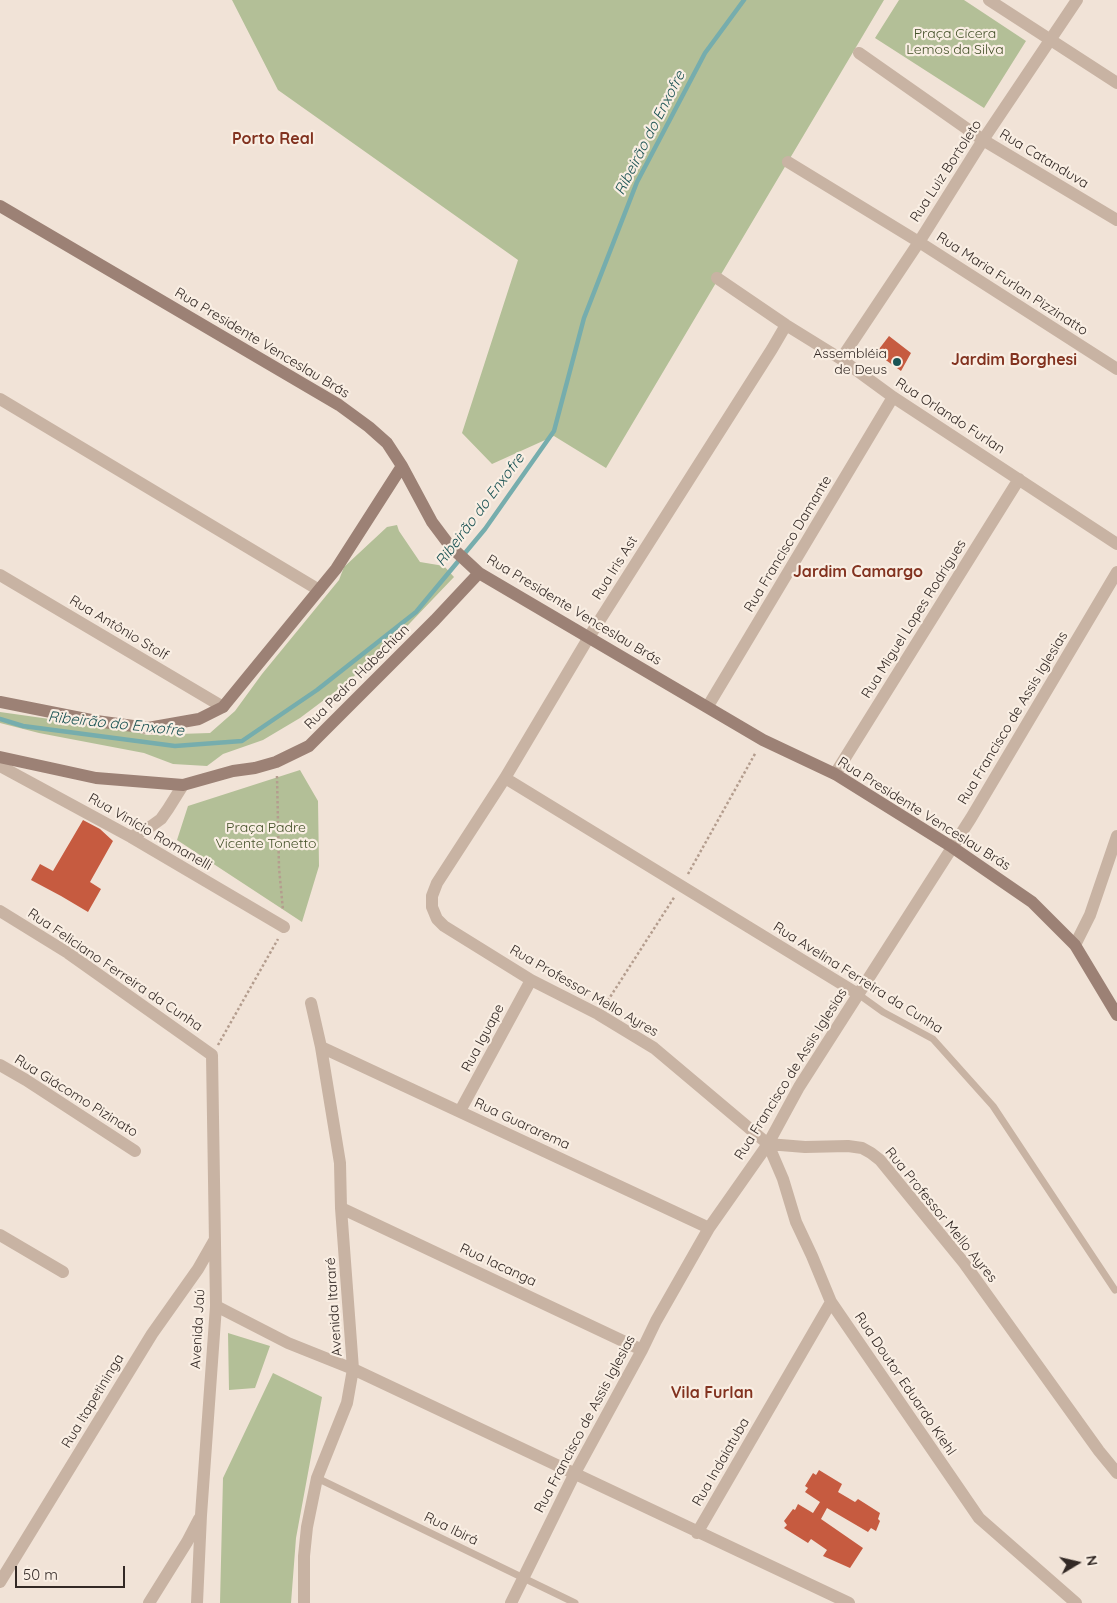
<!DOCTYPE html>
<html>
<head>
<meta charset="utf-8">
<style>
	body { margin:0 }
	#map { position:relative; width:1117px; height:1603px; overflow:hidden; background:#f1e3d7; font-family:Quicksand,sans-serif }
	canvas { display:block }
	.north { position:absolute; left:1052px; top:1538px; width:50px; height:50px; -webkit-text-stroke:4px #f9eee3; paint-order:stroke; rotate:81deg; font-size:14px; font-weight:700; line-height:20px; text-align:center; color:#332925 }
	.north::after { content:''; display:block; margin:auto; width:18px; height:22px; background:#332925; clip-path:polygon(50% 0,100% 100%,50% 72%,0 100%) }
	.scale { position:absolute; left:15px; top:1566px; width:110px; height:22px; box-sizing:border-box; border:2px solid #332925; border-top:0; padding-left:6px; font-size:15px; line-height:18px; white-space:nowrap; color:#332925; -webkit-text-stroke:4px #f9eee3; paint-order:stroke }
</style>
</head>
<body>
<div id="map">
<canvas width="1117" height="1603"></canvas>
<div class="north">N</div>
<div class="scale">50 m</div>
</div>
<script>
const g = document.querySelector('canvas').getContext('2d');
g.lineJoin = 'round';
function fillPath(path, color) { g.fillStyle = color; g.fill(path, 'evenodd'); }
const shape = rows => new Path2D(rows.map(r => 'M' + r).join(''));
function stroke(path, color, width, dash) { g.strokeStyle = color; g.lineWidth = width; g.lineCap = dash ? 'butt' : 'round'; g.setLineDash(dash || []); g.stroke(path); }
function drawText(font, color, halo, rows, align = 'center') {
  g.font = font + ' Quicksand,sans-serif'; g.lineWidth = 4.5; g.setLineDash([]); g.textBaseline = 'middle'; g.strokeStyle = halo; g.fillStyle = color; for (const [text, x, y, turn = 0] of rows) {
    g.save(); g.translate(x, y); g.rotate((+turn || 0) * Math.PI / 180); g.textAlign = isNaN(turn) ? turn : align; if (halo) g.strokeText(text, 0, 0); g.fillText(text, 0, 0); g.restore();
  }
}
fillPath(shape([
	[232,0,884,0,606,468,554,436,492,464,462,433,518,260,278,90],
	[899,0,964,0,1026,41,984,108,875,38],
	[397,525,399,531,420,562,444,566,454,577,389,645,344,685,300,718,263,740,223,754,207,766,173,764,144,753,39,733,0,723,0,712,92,725,120,727,147,735,210,733,235,711,262,674,339,580,344,567,387,527],
	[300,770,318,801,319,866,302,922,177,840,188,806],
	[228,1333,270,1346,255,1388,229,1390],
	[273,1373,322,1397,296,1538,291,1603,220,1603,223,1478]
]), '#b3bf97');
stroke(shape([
	[0,719,23,726,175,746,242,741,317,690,416,612,485,529,554,431,584,318,637,182,705,53,744,0]
]), '#76adad', 4.5);
fillPath(shape([
	[889,336,911,353,901,371,876,353],
	[83,820,100,829,113,841,90,882,101,889,88,912,61,896,31,880,40,864,53,871],
	[819,1470,842,1484,838,1492,855,1502,858,1499,880,1513,878,1519,880,1521,876,1531,871,1528,868,1532,827,1508,821,1519,863,1548,850,1568,823,1556,827,1550,811,1539,808,1543,784,1528,787,1525,784,1521,793,1509,795,1510,798,1504,813,1513,820,1502,805,1492,808,1488,805,1486,813,1473,816,1475]
]), '#c65b40');
stroke(shape([
	[277,776,279,868,283,910],
	[688,874,756,752],
	[605,1005,675,896],
	[218,1045,278,939]
]), '#b49d8e', 2.5, [2.5, 2.5]);
stroke(shape([
	[858,994,883,1012,933,1039,993,1106,1115,1290],
	[317,1478,575,1603]
]), '#c8b3a3', 7);
stroke(shape([
	[989,0,1117,83],
	[859,53,983,140,1117,220],
	[788,162,919,242,1117,369],
	[717,278,786,325,841,359,893,397,1117,544],
	[786,325,772,349,589,637,505,778,437,883,432,896,432,907,437,919,444,926,531,980,598,1014,654,1048,768,1144,805,1147,848,1146,862,1148,871,1153,880,1160,964,1263,1099,1451,1117,1473],
	[841,359,919,242,983,140,1077,0],
	[0,399,319,590],
	[0,575,223,707],
	[708,706,893,397],
	[0,766,131,837,284,927],
	[835,774,1019,479],
	[505,778,858,994],
	[131,837,150,827,161,819,168,809,183,785],
	[0,911,68,953,212,1055,216,1306,201,1515,197,1603],
	[1075,945,1090,915,1117,836],
	[321,1047,709,1228],
	[0,1065,26,1080,135,1151],
	[460,1111,531,980],
	[768,1144,783,1179,796,1222,812,1256,831,1302,979,1518,1076,1603],
	[341,1208,642,1350],
	[0,1235,63,1272],
	[216,1306,288,1343,353,1369,849,1603],
	[697,1533,831,1302],
	[0,1582,152,1334,198,1269,214,1241],
	[149,1603,187,1542,199,1519],
	[304,1603,304,1556,307,1527,317,1478,347,1403,353,1369,341,1208,340,1163,321,1047,311,1003],
	[511,1603,575,1473,642,1350,656,1321,709,1228,768,1144,799,1087,971,818,1117,572]
]), '#c8b3a3', 12);
stroke(shape([
	[0,206,339,405,369,427,387,443,402,466,432,522,450,546,479,573,763,740,835,774,952,847,1032,902,1075,945,1117,1015],
	[0,702,96,721,148,728,199,719,223,707,336,569,402,466],
	[0,757,96,778,183,785,233,771,255,768,276,762,309,746,435,620,479,573]
]), '#9c8175', 12);
for (const [x, y, r, color] of [
	[897,362,5,"#1b5354"]
]) { const dot = new Path2D(); dot.arc(x, y, r, 0, 2 * Math.PI); g.fillStyle = color; g.fill(dot); stroke(dot, '#f9eee3', 2); }
drawText('14px', '#445129', '#f9eee3', [
	["Praça Cícera",955,34],
	["Lemos da Silva",955,50],
	["Praça Padre",266,828],
	["Vicente Tonetto",266,844]
]);
drawText('14px', '#332925', '#f9eee3', [
	["Rua Catanduva",1044,159,31],
	["Rua Luiz Bortoleto",946,171,-57],
	["Rua Maria Furlan Pizzinatto",1012,284,33],
	["Rua Presidente Venceslau Brás",262,343,31],
	["Rua Orlando Furlan",950,416,33],
	["Rua Francisco Damante",788,544,-59],
	["Rua Iris Ast",615,568,-58],
	["Rua Presidente Venceslau Brás",574,610,31],
	["Rua Miguel Lopes Rodrigues",914,619,-58],
	["Rua Antônio Stolf",119,628,31],
	["Rua Pedro Habechian",357,677,-45],
	["Rua Francisco de Assis Iglesias",1013,718,-59],
	["Rua Presidente Venceslau Brás",924,814,32],
	["Rua Vinício Romanelli",150,832,30],
	["Rua Feliciano Ferreira da Cunha",115,970,34],
	["Rua Avelina Ferreira da Cunha",858,978,32],
	["Rua Professor Mello Ayres",584,991,30],
	["Rua Iguape",483,1038,-62],
	["Rua Francisco de Assis Iglesias",791,1074,-58],
	["Rua Giácomo Pizinato",76,1096,32],
	["Rua Guararema",522,1124,25],
	["Rua Professor Mello Ayres",941,1215,51],
	["Rua Iacanga",498,1265,25],
	["Avenida Itararé",334,1307,-94],
	["Avenida Jaú",198,1329,-87],
	["Rua Doutor Eduardo Kiehl",905,1384,56],
	["Rua Itapetininga",93,1401,-59],
	["Rua Francisco de Assis Iglesias",585,1424,-62],
	["Rua Indaiatuba",721,1462,-60],
	["Rua Ibirá",451,1529,26]
]);
drawText('14px', '#332925', '#f9eee3', [
	["Assembléia",887,354],
	["de Deus",887,370]
], 'right');
drawText('italic 15px', '#1b5354', '#f9eee3', [
	["Ribeirão do Enxofre",650,133,-63],
	["Ribeirão do Enxofre",480,510,-53],
	["Ribeirão do Enxofre",116,724,6]
]);
drawText('bold 16px', '#82321f', '#f9eee3', [
	["Porto Real",273,139],
	["Jardim Borghesi",1014,360],
	["Jardim Camargo",858,572],
	["Vila Furlan",712,1393]
]);
</script>
</body>
</html>
